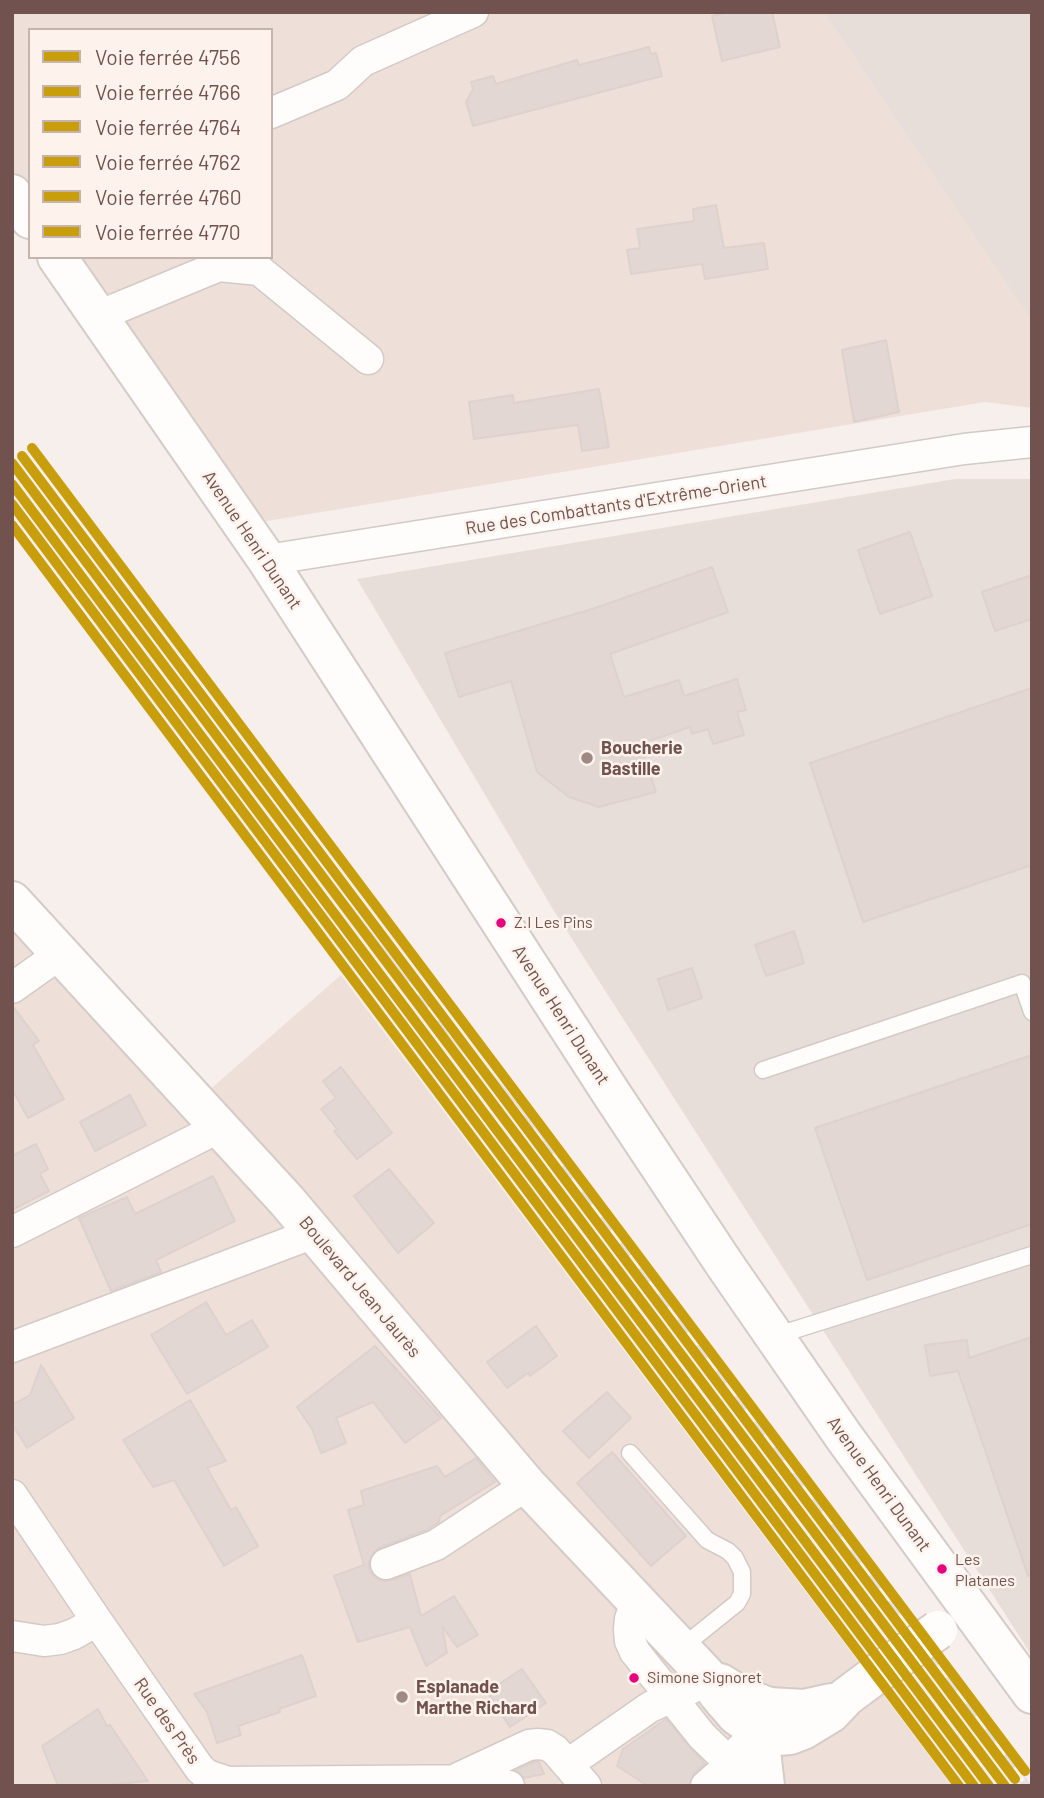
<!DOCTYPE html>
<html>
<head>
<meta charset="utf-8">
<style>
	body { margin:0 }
	#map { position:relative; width:1044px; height:1798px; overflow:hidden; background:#f6efeb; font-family:Barlow,sans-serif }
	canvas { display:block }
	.frame { position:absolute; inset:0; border:14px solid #71524e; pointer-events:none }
	.legend { position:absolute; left:28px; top:28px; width:245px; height:231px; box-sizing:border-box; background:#fdf3ec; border:2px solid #c5b3ad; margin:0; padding:9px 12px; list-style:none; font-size:21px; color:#71524e }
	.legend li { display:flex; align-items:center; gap:14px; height:35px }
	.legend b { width:35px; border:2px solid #c5b3ad }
</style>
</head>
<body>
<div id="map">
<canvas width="1044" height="1798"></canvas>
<div class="frame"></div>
<ul class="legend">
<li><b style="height:9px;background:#c99e0c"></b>Voie ferrée 4756</li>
<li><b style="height:9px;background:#c99e0c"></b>Voie ferrée 4766</li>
<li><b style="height:9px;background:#c99e0c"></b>Voie ferrée 4764</li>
<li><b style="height:9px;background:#c99e0c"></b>Voie ferrée 4762</li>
<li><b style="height:9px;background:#c99e0c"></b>Voie ferrée 4760</li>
<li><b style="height:9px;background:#c99e0c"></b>Voie ferrée 4770</li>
</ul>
</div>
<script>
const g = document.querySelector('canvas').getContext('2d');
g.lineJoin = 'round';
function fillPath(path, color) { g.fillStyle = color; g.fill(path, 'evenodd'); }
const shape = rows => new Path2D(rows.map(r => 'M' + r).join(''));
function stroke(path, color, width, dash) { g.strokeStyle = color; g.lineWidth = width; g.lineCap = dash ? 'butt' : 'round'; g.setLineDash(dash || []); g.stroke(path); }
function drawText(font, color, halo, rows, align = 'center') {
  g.font = font + ' Barlow,sans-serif'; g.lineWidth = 5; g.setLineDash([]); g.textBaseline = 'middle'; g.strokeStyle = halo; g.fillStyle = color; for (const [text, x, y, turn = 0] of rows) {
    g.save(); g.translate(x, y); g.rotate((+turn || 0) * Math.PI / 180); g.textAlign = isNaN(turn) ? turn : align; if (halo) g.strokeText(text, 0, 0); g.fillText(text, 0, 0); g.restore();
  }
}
fillPath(shape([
	[12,12,826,12,1032,316,1032,408,985,402,243,525,57,257,271,257,271,30,30,30,30,217,12,192],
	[12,932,183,1113,341,975,952,1786,12,1786]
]), '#eee0d9');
fillPath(shape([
	[824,12,1032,12,1032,320],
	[955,479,1032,479,1032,1656,554,911,357,579]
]), '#e7deda');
const building = shape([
	[730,12,772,12,780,47,722,61,712,16,730,12],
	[649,47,651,54,656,53,662,76,473,126,466,102,473,89,471,82,493,76,496,84,577,60,579,65,649,47],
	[716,205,724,248,764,243,768,269,705,279,702,264,631,274,627,250,640,248,637,229,694,221,693,209,716,205],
	[886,340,899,412,854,422,842,350,886,340],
	[599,389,609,447,582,451,578,425,474,439,469,402,513,395,514,403,599,389],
	[910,532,932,596,880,614,858,550,910,532],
	[712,567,728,612,610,654,624,697,679,680,684,696,737,679,746,710,737,712,744,735,713,744,708,729,692,734,690,727,640,744,656,792,599,807,569,797,537,772,511,681,459,697,445,653,595,608,712,567],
	[1032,575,1032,619,995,631,982,592,1032,575],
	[1032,688,1032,865,863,922,810,763,1032,688],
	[794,931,804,963,766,976,755,945,794,931],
	[692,968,702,998,668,1010,658,979,692,968],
	[12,1005,39,1041,33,1045,64,1099,28,1118,12,1089,12,1005],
	[1032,1055,1032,1224,867,1280,815,1128,1032,1055],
	[341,1067,392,1133,357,1159,334,1131,337,1129,321,1109,336,1098,323,1081,341,1067],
	[130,1095,146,1125,95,1151,80,1122,130,1095],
	[36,1144,48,1169,40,1174,49,1191,12,1210,12,1156,36,1144],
	[389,1169,434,1223,398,1253,354,1196,389,1169],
	[213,1176,235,1221,156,1260,161,1272,111,1291,79,1218,127,1197,135,1214,213,1176],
	[206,1302,226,1335,252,1320,268,1347,187,1394,151,1335,206,1302],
	[536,1326,557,1356,530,1376,528,1373,507,1388,487,1362,536,1326],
	[1032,1337,1032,1575,1028,1576,958,1371,930,1376,925,1345,967,1340,969,1358,1032,1337],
	[375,1346,441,1418,405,1443,373,1402,336,1418,346,1443,321,1453,312,1429,297,1407,375,1346],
	[41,1365,74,1418,27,1448,12,1424,12,1405,30,1395,41,1365],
	[607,1392,631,1418,589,1458,563,1431,607,1392],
	[190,1400,226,1461,207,1468,231,1510,236,1507,258,1546,224,1566,174,1480,153,1487,123,1440,190,1400],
	[612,1452,686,1536,651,1566,577,1483,612,1452],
	[476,1458,495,1482,440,1516,439,1522,428,1529,379,1548,372,1554,369,1562,369,1570,374,1577,383,1581,392,1580,410,1574,421,1616,454,1596,478,1635,457,1647,442,1626,447,1653,426,1666,410,1627,358,1642,334,1576,364,1565,348,1510,364,1505,361,1491,437,1466,445,1477,476,1458],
	[302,1655,316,1696,279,1709,280,1712,238,1726,241,1735,217,1743,207,1712,194,1694,302,1655],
	[522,1669,546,1703,510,1727,487,1692,522,1669],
	[98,1709,107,1726,110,1725,148,1781,100,1786,58,1786,42,1746,98,1709],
	[666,1719,705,1764,694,1773,689,1786,648,1786,617,1766,623,1749,666,1719],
	[534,1762,539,1762,544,1774,524,1778,516,1770,534,1762]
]);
fillPath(building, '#e2d7d3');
stroke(building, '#ded1ce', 2);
const lane = shape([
	[763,1070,1022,983,1032,1012],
	[775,1336,1032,1255],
	[630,1453,707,1540,728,1551,735,1558,742,1572,742,1594,737,1603,681,1648]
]);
const street = shape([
	[271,113,337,85,363,61,473,12],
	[219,266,259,270,368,359],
	[98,316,219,266,212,257],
	[267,560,964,449,1032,442],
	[12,988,60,954],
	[12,1232,218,1128],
	[12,1347,314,1233],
	[12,1495,97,1621,200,1769,207,1775,228,1782,487,1780,509,1786],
	[386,1564,436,1545,527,1485],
	[636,1601,630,1619,629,1629,630,1641,635,1652,702,1736,731,1764,706,1786],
	[12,1636,44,1641,60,1639,74,1634,97,1621],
	[568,1764,650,1707,690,1689],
	[458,1778,529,1745,538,1744,547,1745,555,1750,586,1786]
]);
const secondary = shape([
	[12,194,30,219],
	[57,257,267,560,611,1093,725,1265,844,1437,1032,1694],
	[12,901,287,1201,527,1485,706,1675,718,1694,736,1715,762,1734,777,1736,790,1735,803,1730,831,1713,846,1697,878,1673],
	[720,1683,743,1697,769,1707,804,1709,831,1703],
	[757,1786,731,1764,762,1734],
	[765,1786,761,1751,762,1734,769,1709]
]);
stroke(lane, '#d3cac6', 19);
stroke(street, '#d3cac6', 33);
stroke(secondary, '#d5cbc8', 42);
stroke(lane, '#fefdfc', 16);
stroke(street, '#fefdfc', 30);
stroke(secondary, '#fefdfc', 38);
const rail = shape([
	[328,883,400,975,503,1092,584,1196,1027,1786]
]);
stroke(rail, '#e3e1e4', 8);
stroke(rail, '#fdf3ec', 5, [16]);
const secondaryBridge = shape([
	[878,1673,938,1630]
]);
stroke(secondaryBridge, '#d5cbc8', 42, []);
stroke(secondaryBridge, '#fefdfc', 38);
stroke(shape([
	[12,463,1005,1786]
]), '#c99e0c', 10);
stroke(shape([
	[12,484,989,1786]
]), '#c99e0c', 10);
stroke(shape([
	[22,456,1015,1779]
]), '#c99e0c', 10);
stroke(shape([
	[12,504,974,1786]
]), '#c99e0c', 10);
stroke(shape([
	[32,448,1025,1771]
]), '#c99e0c', 10);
stroke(shape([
	[12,525,959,1786]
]), '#c99e0c', 10);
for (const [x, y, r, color] of [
	[587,758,7,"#a08985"],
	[501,923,6,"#e5007d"],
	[942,1569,6,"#e5007d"],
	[634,1678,6,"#e5007d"],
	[402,1697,7,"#a08985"]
]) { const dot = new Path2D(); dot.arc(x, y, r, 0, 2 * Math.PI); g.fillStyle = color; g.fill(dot); stroke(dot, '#fdf3ec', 2.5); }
drawText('16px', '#71524e', '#fdf3ec', [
	["Z.I Les Pins",514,923],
	["Les",955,1560],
	["Platanes",955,1581],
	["Simone Signoret",647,1678]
], 'left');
drawText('18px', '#71524e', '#fdf3ec', [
	["Rue des Combattants d'Extrême-Orient",616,505,-9],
	["Avenue Henri Dunant",252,540,56],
	["Avenue Henri Dunant",561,1015,57],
	["Boulevard Jean Jaurès",360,1287,50],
	["Avenue Henri Dunant",879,1484,54],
	["Rue des Près",167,1721,55]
]);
drawText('bold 18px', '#71524e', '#fdf3ec', [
	["Boucherie",601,748],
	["Bastille",601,769],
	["Esplanade",416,1687],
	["Marthe Richard",416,1708]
], 'left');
</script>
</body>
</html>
